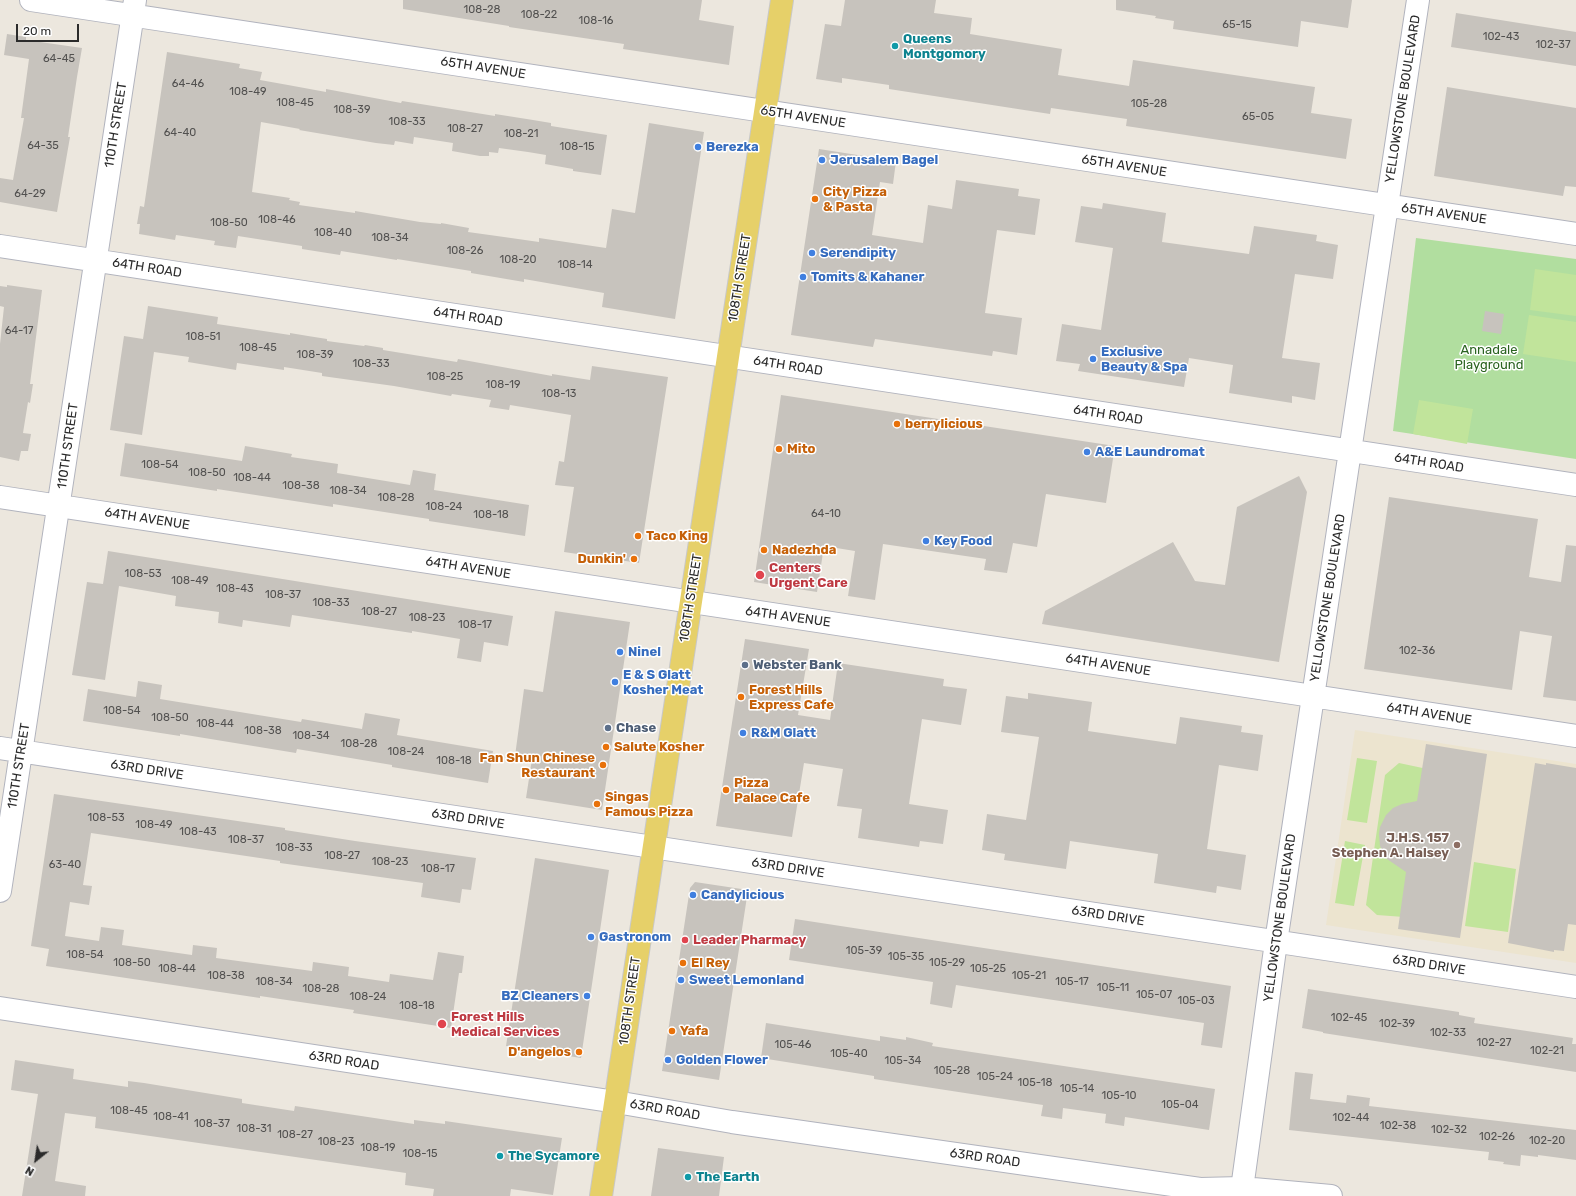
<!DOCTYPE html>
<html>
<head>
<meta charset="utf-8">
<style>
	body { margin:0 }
	#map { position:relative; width:1576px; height:1196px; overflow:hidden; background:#ece7de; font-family:Rubik,sans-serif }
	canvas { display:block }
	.north { position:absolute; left:16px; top:1140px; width:40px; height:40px; -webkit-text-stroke:3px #fff; paint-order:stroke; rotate:210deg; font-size:11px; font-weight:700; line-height:16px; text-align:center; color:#2b2b2b }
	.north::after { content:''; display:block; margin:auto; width:14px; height:18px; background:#2b2b2b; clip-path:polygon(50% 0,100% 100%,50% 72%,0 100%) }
	.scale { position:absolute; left:16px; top:24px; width:63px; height:18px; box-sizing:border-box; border:2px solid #2b2b2b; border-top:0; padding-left:5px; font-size:12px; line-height:14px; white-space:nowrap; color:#2b2b2b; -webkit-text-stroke:3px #fff; paint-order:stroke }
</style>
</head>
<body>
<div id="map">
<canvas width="1576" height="1196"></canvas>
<div class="north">N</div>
<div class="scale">20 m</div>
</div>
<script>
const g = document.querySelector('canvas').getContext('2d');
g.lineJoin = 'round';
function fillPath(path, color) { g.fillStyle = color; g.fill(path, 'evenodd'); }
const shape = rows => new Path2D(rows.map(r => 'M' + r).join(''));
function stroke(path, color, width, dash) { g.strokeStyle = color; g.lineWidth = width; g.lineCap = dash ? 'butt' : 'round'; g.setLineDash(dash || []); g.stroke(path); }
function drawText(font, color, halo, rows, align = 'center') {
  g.font = font + ' Rubik,sans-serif'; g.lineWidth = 3; g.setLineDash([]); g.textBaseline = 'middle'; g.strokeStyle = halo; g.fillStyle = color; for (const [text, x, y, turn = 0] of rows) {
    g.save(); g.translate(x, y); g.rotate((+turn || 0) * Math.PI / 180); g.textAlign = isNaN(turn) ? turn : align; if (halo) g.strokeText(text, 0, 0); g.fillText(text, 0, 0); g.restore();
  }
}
fillPath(shape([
	[1355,730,1576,764,1576,963,1326,925]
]), '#ece4cf');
fillPath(shape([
	[1416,238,1576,259,1576,459,1393,431]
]), '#b1de9f');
fillPath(shape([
	[1535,269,1576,275,1576,316,1530,310],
	[1529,315,1576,322,1576,362,1523,354],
	[1419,400,1473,409,1467,444,1413,434],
	[1357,758,1377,761,1367,823,1347,820],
	[1399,763,1432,770,1404,917,1377,915,1366,905,1385,775],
	[1345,841,1365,845,1354,906,1335,903],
	[1474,862,1516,869,1508,932,1465,926]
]), '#c1e49b');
fillPath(shape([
	[403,0,702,0,699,20,734,26,729,65,623,49,624,44,509,27,509,26,403,9],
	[845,0,936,0,934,13,972,18,970,34,1062,49,1058,75,1129,86,1133,60,1315,87,1311,113,1352,119,1346,159,1126,126,1127,119,1051,108,1050,114,889,89,889,85,842,78,842,83,816,79,825,24,841,26],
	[1116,0,1352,0,1348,28,1301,21,1298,47,1173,29,1174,21,1155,18,1156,16,1116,10],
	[1456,13,1576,32,1576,66,1451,47],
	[7,34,26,37,26,40,82,48,77,77,68,137,70,137,57,212,0,202,0,178,13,180,24,118,21,118,29,59,4,55],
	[167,52,240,64,239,68,262,72,260,80,288,85,326,92,326,89,401,103,402,101,495,116,495,114,533,120,551,123,551,126,607,135,601,175,573,171,573,169,545,164,546,155,528,152,499,148,498,153,489,152,489,156,480,156,452,151,453,143,414,137,413,144,395,141,394,145,376,143,299,130,300,129,261,122,252,192,290,198,289,200,300,202,299,205,355,213,355,211,420,222,441,224,441,223,469,228,468,232,504,237,539,242,539,238,606,248,612,209,635,213,649,123,704,132,675,319,602,307,604,293,524,279,524,282,471,273,471,271,397,259,397,260,341,251,340,255,302,249,302,246,238,236,236,248,214,245,215,241,176,235,175,240,139,234,140,224,137,224,140,206,144,207],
	[1447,87,1576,108,1576,187,1565,186,1563,196,1434,176],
	[819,149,896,161,893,184,880,182,872,235,923,243,928,205,952,209,956,180,1019,189,1018,196,1040,199,1035,235,997,230,985,313,1022,318,1017,355,993,351,992,356,875,339,873,347,791,335],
	[1103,203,1166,213,1162,242,1249,254,1254,226,1317,235,1316,241,1338,245,1333,279,1295,274,1282,358,1320,363,1315,400,1292,396,1292,403,1229,393,1233,365,1189,358,1184,387,1078,371,1080,364,1056,361,1062,324,1101,330,1113,248,1075,242,1081,206,1102,209],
	[7,285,42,290,30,384,33,384,30,403,28,402,23,433,31,434,28,451,21,451,19,461,0,457,0,344,4,307,0,306,0,286,7,287],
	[148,306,218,317,217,324,290,335,290,333,308,336,327,339,327,341,364,346,365,345,383,348,383,350,457,362,458,359,552,376,552,374,590,380,592,366,668,377,639,563,564,552,574,487,555,485,559,461,564,462,571,415,510,405,509,410,489,407,491,400,452,394,451,396,394,386,322,376,322,373,284,367,284,370,237,363,236,370,188,362,189,357,154,352,142,435,110,430,124,336,143,339],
	[1485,311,1504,314,1501,334,1482,331],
	[781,395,1115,446,1106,503,1046,494,1037,547,1013,543,1007,573,984,570,986,559,883,544,875,600,848,596,855,551,824,546,817,592,754,582],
	[125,443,242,461,245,446,292,454,291,457,338,464,337,473,410,485,413,470,436,474,434,490,529,505,525,536,429,521,429,519,333,504,333,507,217,489,217,491,120,476],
	[1299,476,1307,492,1279,662,1042,624,1045,611,1173,542,1195,581,1225,585,1237,507],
	[1389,497,1538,519,1529,577,1561,582,1566,545,1576,546,1576,701,1543,697,1552,636,1520,631,1512,690,1364,669],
	[108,551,513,616,508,646,484,642,481,662,457,658,460,639,412,631,412,633,292,615,290,627,243,620,242,627,218,623,219,612,175,606,176,596,119,586,105,680,72,675,87,582,103,584],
	[555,611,630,622,602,810,526,798,532,759,515,756,524,689,543,692],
	[745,639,809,649,798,715,830,720,838,663,944,679,943,686,967,689,961,725,922,719,909,804,948,810,943,844,920,841,919,847,858,838,862,809,837,806,843,769,804,763,792,837,716,826],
	[138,681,162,685,160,699,301,722,302,719,362,729,365,713,400,719,397,735,493,751,488,783,392,767,392,765,297,749,296,753,180,734,180,736,83,721,88,689,136,697],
	[1028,693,1092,702,1088,731,1176,744,1180,717,1242,726,1241,732,1263,735,1258,771,1219,765,1207,849,1246,855,1241,890,1217,886,1216,893,1154,883,1158,854,1070,841,1066,869,1004,860,1005,854,982,850,987,814,1026,820,1039,737,1001,732,1006,696,1028,699],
	[1426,744,1487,754,1460,938,1398,929,1406,872,1387,859,1380,846,1379,834,1380,827,1386,815,1393,808,1402,804,1417,801],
	[1535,763,1546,765,1546,763,1576,768,1576,925,1568,924,1564,951,1554,950,1554,952,1508,943],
	[54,794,285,828,285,830,355,841,476,858,471,890,462,889,460,903,421,897,423,883,280,863,280,861,91,833,83,885,92,886,89,905,70,902,65,936,99,941,101,927,124,930,122,945,192,955,193,945,217,948,216,958,312,971,313,962,349,967,348,976,389,982,390,974,433,980,438,952,464,956,462,973,459,973,451,1028,353,1013,354,1010,260,996,260,998,46,966,49,949,31,946],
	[535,858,609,870,581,1058,506,1046],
	[695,882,748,890,719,1080,662,1071,690,888],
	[795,919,1231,986,1222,1048,1201,1045,1204,1023,975,988,956,985,952,1008,930,1004,933,982,789,960],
	[1308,989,1459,1012,1459,1015,1475,1018,1474,1023,1573,1038,1572,1044,1576,1044,1576,1072,1323,1033,1323,1032,1302,1028],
	[766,1023,880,1041,880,1036,906,1040,906,1037,933,1043,932,1046,1215,1089,1209,1130,1125,1117,1124,1126,1105,1123,1106,1114,1063,1108,1062,1119,1041,1116,1043,1105,874,1079,874,1076,761,1058],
	[15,1060,74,1069,73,1079,128,1087,128,1081,144,1083,242,1099,242,1103,294,1111,295,1106,414,1124,414,1120,445,1124,445,1121,562,1138,553,1195,511,1189,510,1196,433,1196,434,1189,405,1185,406,1173,95,1128,96,1117,65,1113,55,1181,86,1186,85,1196,22,1196,38,1094,11,1090],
	[1295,1072,1313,1074,1310,1099,1346,1103,1347,1095,1370,1098,1369,1106,1576,1130,1576,1160,1538,1155,1538,1157,1521,1155,1520,1166,1503,1164,1504,1162,1488,1160,1489,1152,1289,1130],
	[658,1148,724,1157,719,1196,651,1196]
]), '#c7c3bd');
const minor = shape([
	[31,0,1576,234],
	[0,246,1576,485],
	[0,497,1576,736],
	[0,748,1576,987],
	[0,891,135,0],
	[0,1008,616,1102,732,1122,1200,1189,1242,1188,1331,1196],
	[1241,1196,1276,942,1418,0]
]);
const major = shape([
	[601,1196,782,0]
]);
stroke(minor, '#b1b3bd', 24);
stroke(major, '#c8c8c8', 24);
stroke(minor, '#fff', 22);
stroke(major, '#e6d069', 22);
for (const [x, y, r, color] of [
	[895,46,4,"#0f9aa8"],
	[698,147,4,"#3f7fe0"],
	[822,160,4,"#3f7fe0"],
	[815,199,4,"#e8710a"],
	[812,253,4,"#3f7fe0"],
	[803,277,4,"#3f7fe0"],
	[1093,359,4,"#3f7fe0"],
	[897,424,4,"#e8710a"],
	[779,449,4,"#e8710a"],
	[1087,452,4,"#3f7fe0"],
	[638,536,4,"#e8710a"],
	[926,541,4,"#3f7fe0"],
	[764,550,4,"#e8710a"],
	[634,559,4,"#e8710a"],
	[760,575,5,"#e0444e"],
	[620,652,4,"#3f7fe0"],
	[745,665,4,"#5c6f8a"],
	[615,682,4,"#3f7fe0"],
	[741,697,4,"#e8710a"],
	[608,728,4,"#5c6f8a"],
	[743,733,4,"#3f7fe0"],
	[606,747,4,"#e8710a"],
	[603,765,4,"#e8710a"],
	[726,790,4,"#e8710a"],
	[597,804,4,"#e8710a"],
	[1457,845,4,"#8d6e63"],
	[693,895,4,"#3f7fe0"],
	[591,937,4,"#3f7fe0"],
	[685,940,4,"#e0444e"],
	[683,963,4,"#e8710a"],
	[681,980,4,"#3f7fe0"],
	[587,996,4,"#3f7fe0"],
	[442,1024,5,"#e0444e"],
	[672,1031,4,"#e8710a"],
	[579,1052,4,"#e8710a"],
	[668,1060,4,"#3f7fe0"],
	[500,1156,4,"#0f9aa8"],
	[688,1177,4,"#0f9aa8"]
]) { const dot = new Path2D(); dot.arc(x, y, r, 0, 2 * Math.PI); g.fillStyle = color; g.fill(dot); stroke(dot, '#fff', 1.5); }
drawText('11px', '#525150', null, [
	["108-28",482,10],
	["108-22",539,15],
	["108-16",596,21],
	["65-15",1237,25],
	["102-43",1501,37],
	["102-37",1553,45],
	["64-45",59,59],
	["64-46",188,84],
	["108-49",248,92],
	["108-45",295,103],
	["105-28",1149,104],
	["108-39",352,110],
	["65-05",1258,117],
	["108-33",407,122],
	["108-27",465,129],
	["64-40",180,133],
	["108-21",521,134],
	["64-35",43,146],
	["108-15",577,147],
	["64-29",30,194],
	["108-46",277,220],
	["108-50",229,223],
	["108-40",333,233],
	["108-34",390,238],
	["108-26",465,251],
	["108-20",518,260],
	["108-14",575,265],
	["64-17",19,331],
	["108-51",203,337],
	["108-45",258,348],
	["108-39",315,355],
	["108-33",371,364],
	["108-25",445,377],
	["108-19",503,385],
	["108-13",559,394],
	["108-54",160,465],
	["108-50",207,473],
	["108-44",252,478],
	["108-38",301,486],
	["108-34",348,491],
	["108-28",396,498],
	["108-24",444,507],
	["64-10",826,514],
	["108-18",491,515],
	["108-53",143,574],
	["108-49",190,581],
	["108-43",235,589],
	["108-37",283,595],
	["108-33",331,603],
	["108-27",379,612],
	["108-23",427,618],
	["108-17",475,625],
	["102-36",1417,651],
	["108-54",122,711],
	["108-50",170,718],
	["108-44",215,724],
	["108-38",263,731],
	["108-34",311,736],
	["108-28",359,744],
	["108-24",406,752],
	["108-18",454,761],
	["108-53",106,818],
	["108-49",154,825],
	["108-43",198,832],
	["108-37",246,840],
	["108-33",294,848],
	["108-27",342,856],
	["108-23",390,862],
	["63-40",65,865],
	["108-17",438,869],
	["105-39",864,951],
	["108-54",85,955],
	["105-35",906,957],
	["108-50",132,963],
	["105-29",947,963],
	["108-44",177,969],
	["105-25",988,969],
	["108-38",226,976],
	["105-21",1029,976],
	["108-34",274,982],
	["105-17",1072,982],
	["105-11",1113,988],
	["108-28",321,989],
	["105-07",1154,995],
	["108-24",368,997],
	["105-03",1196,1001],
	["108-18",417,1006],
	["102-45",1349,1018],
	["102-39",1397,1024],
	["102-33",1448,1033],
	["102-27",1494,1043],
	["105-46",793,1045],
	["102-21",1547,1051],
	["105-40",849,1054],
	["105-34",903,1061],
	["105-28",952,1071],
	["105-24",995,1077],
	["105-18",1035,1083],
	["105-14",1077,1089],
	["105-10",1119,1096],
	["105-04",1180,1105],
	["108-45",129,1111],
	["108-41",171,1117],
	["102-44",1351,1118],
	["108-37",212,1124],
	["102-38",1398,1126],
	["108-31",254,1129],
	["102-32",1449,1130],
	["108-27",295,1135],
	["102-26",1497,1137],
	["102-20",1547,1141],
	["108-23",336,1142],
	["108-19",378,1148],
	["108-15",420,1154]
]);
drawText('bold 13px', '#0d838f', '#fff', [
	["Queens",903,39],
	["Montgomory",903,54],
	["The Sycamore",508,1156],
	["The Earth",696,1177]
], 'left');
drawText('13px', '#2b2b2b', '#fff', [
	["65TH AVENUE",483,68,9],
	["YELLOWSTONE BOULEVARD",1403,99,-81],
	["65TH AVENUE",803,117,9],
	["110TH STREET",116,125,-81],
	["65TH AVENUE",1124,166,9],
	["65TH AVENUE",1444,214,8],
	["64TH ROAD",147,268,9],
	["108TH STREET",740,278,-81],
	["64TH ROAD",468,317,9],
	["64TH ROAD",788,366,9],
	["64TH ROAD",1108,415,9],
	["110TH STREET",68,446,-82],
	["64TH ROAD",1429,463,9],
	["64TH AVENUE",147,519,9],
	["64TH AVENUE",468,568,9],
	["108TH STREET",691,598,-81],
	["YELLOWSTONE BOULEVARD",1328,598,-81],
	["64TH AVENUE",788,617,8],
	["64TH AVENUE",1108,665,9],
	["64TH AVENUE",1429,714,9],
	["110TH STREET",19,766,-81],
	["63RD DRIVE",147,770,9],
	["63RD DRIVE",468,819,9],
	["63RD DRIVE",788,868,9],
	["63RD DRIVE",1108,916,9],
	["YELLOWSTONE BOULEVARD",1280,918,-82],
	["63RD DRIVE",1429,965,9],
	["108TH STREET",630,1001,-82],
	["63RD ROAD",344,1061,9],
	["63RD ROAD",665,1110,10],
	["63RD ROAD",985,1158,8]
]);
drawText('bold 13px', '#366cbe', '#fff', [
	["Berezka",706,147],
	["Jerusalem Bagel",830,160],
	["Serendipity",820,253],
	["Tomits & Kahaner",811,277],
	["Exclusive",1101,352],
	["Beauty & Spa",1101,367],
	["A&E Laundromat",1095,452],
	["Key Food",934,541],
	["Ninel",628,652],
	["E & S Glatt",623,675],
	["Kosher Meat",623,690],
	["R&M Glatt",751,733],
	["Candylicious",701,895],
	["Gastronom",599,937],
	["Sweet Lemonland",689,980],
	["BZ Cleaners",579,996,"right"],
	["Golden Flower",676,1060]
], 'left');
drawText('bold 13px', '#c56008', '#fff', [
	["City Pizza",823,192],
	["& Pasta",823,207],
	["berrylicious",905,424],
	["Mito",787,449],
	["Taco King",646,536],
	["Nadezhda",772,550],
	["Dunkin'",626,559,"right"],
	["Forest Hills",749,690],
	["Express Cafe",749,705],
	["Salute Kosher",614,747],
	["Fan Shun Chinese",595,758,"right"],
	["Restaurant",595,773,"right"],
	["Pizza",734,783],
	["Palace Cafe",734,798],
	["Singas",605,797],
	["Famous Pizza",605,812],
	["El Rey",691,963],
	["Yafa",680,1031],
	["D'angelos",571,1052,"right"]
], 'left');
drawText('13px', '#2a6320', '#fff', [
	["Annadale",1489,350],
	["Playground",1489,365]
]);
drawText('bold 13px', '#be3a42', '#fff', [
	["Centers",769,568],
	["Urgent Care",769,583],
	["Leader Pharmacy",693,940],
	["Forest Hills",451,1017],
	["Medical Services",451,1032]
], 'left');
drawText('bold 13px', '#4e5e75', '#fff', [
	["Webster Bank",753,665],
	["Chase",616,728]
], 'left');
drawText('bold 13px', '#785e54', '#fff', [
	["J.H.S. 157",1449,838],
	["Stephen A. Halsey",1449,853]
], 'right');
</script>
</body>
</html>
